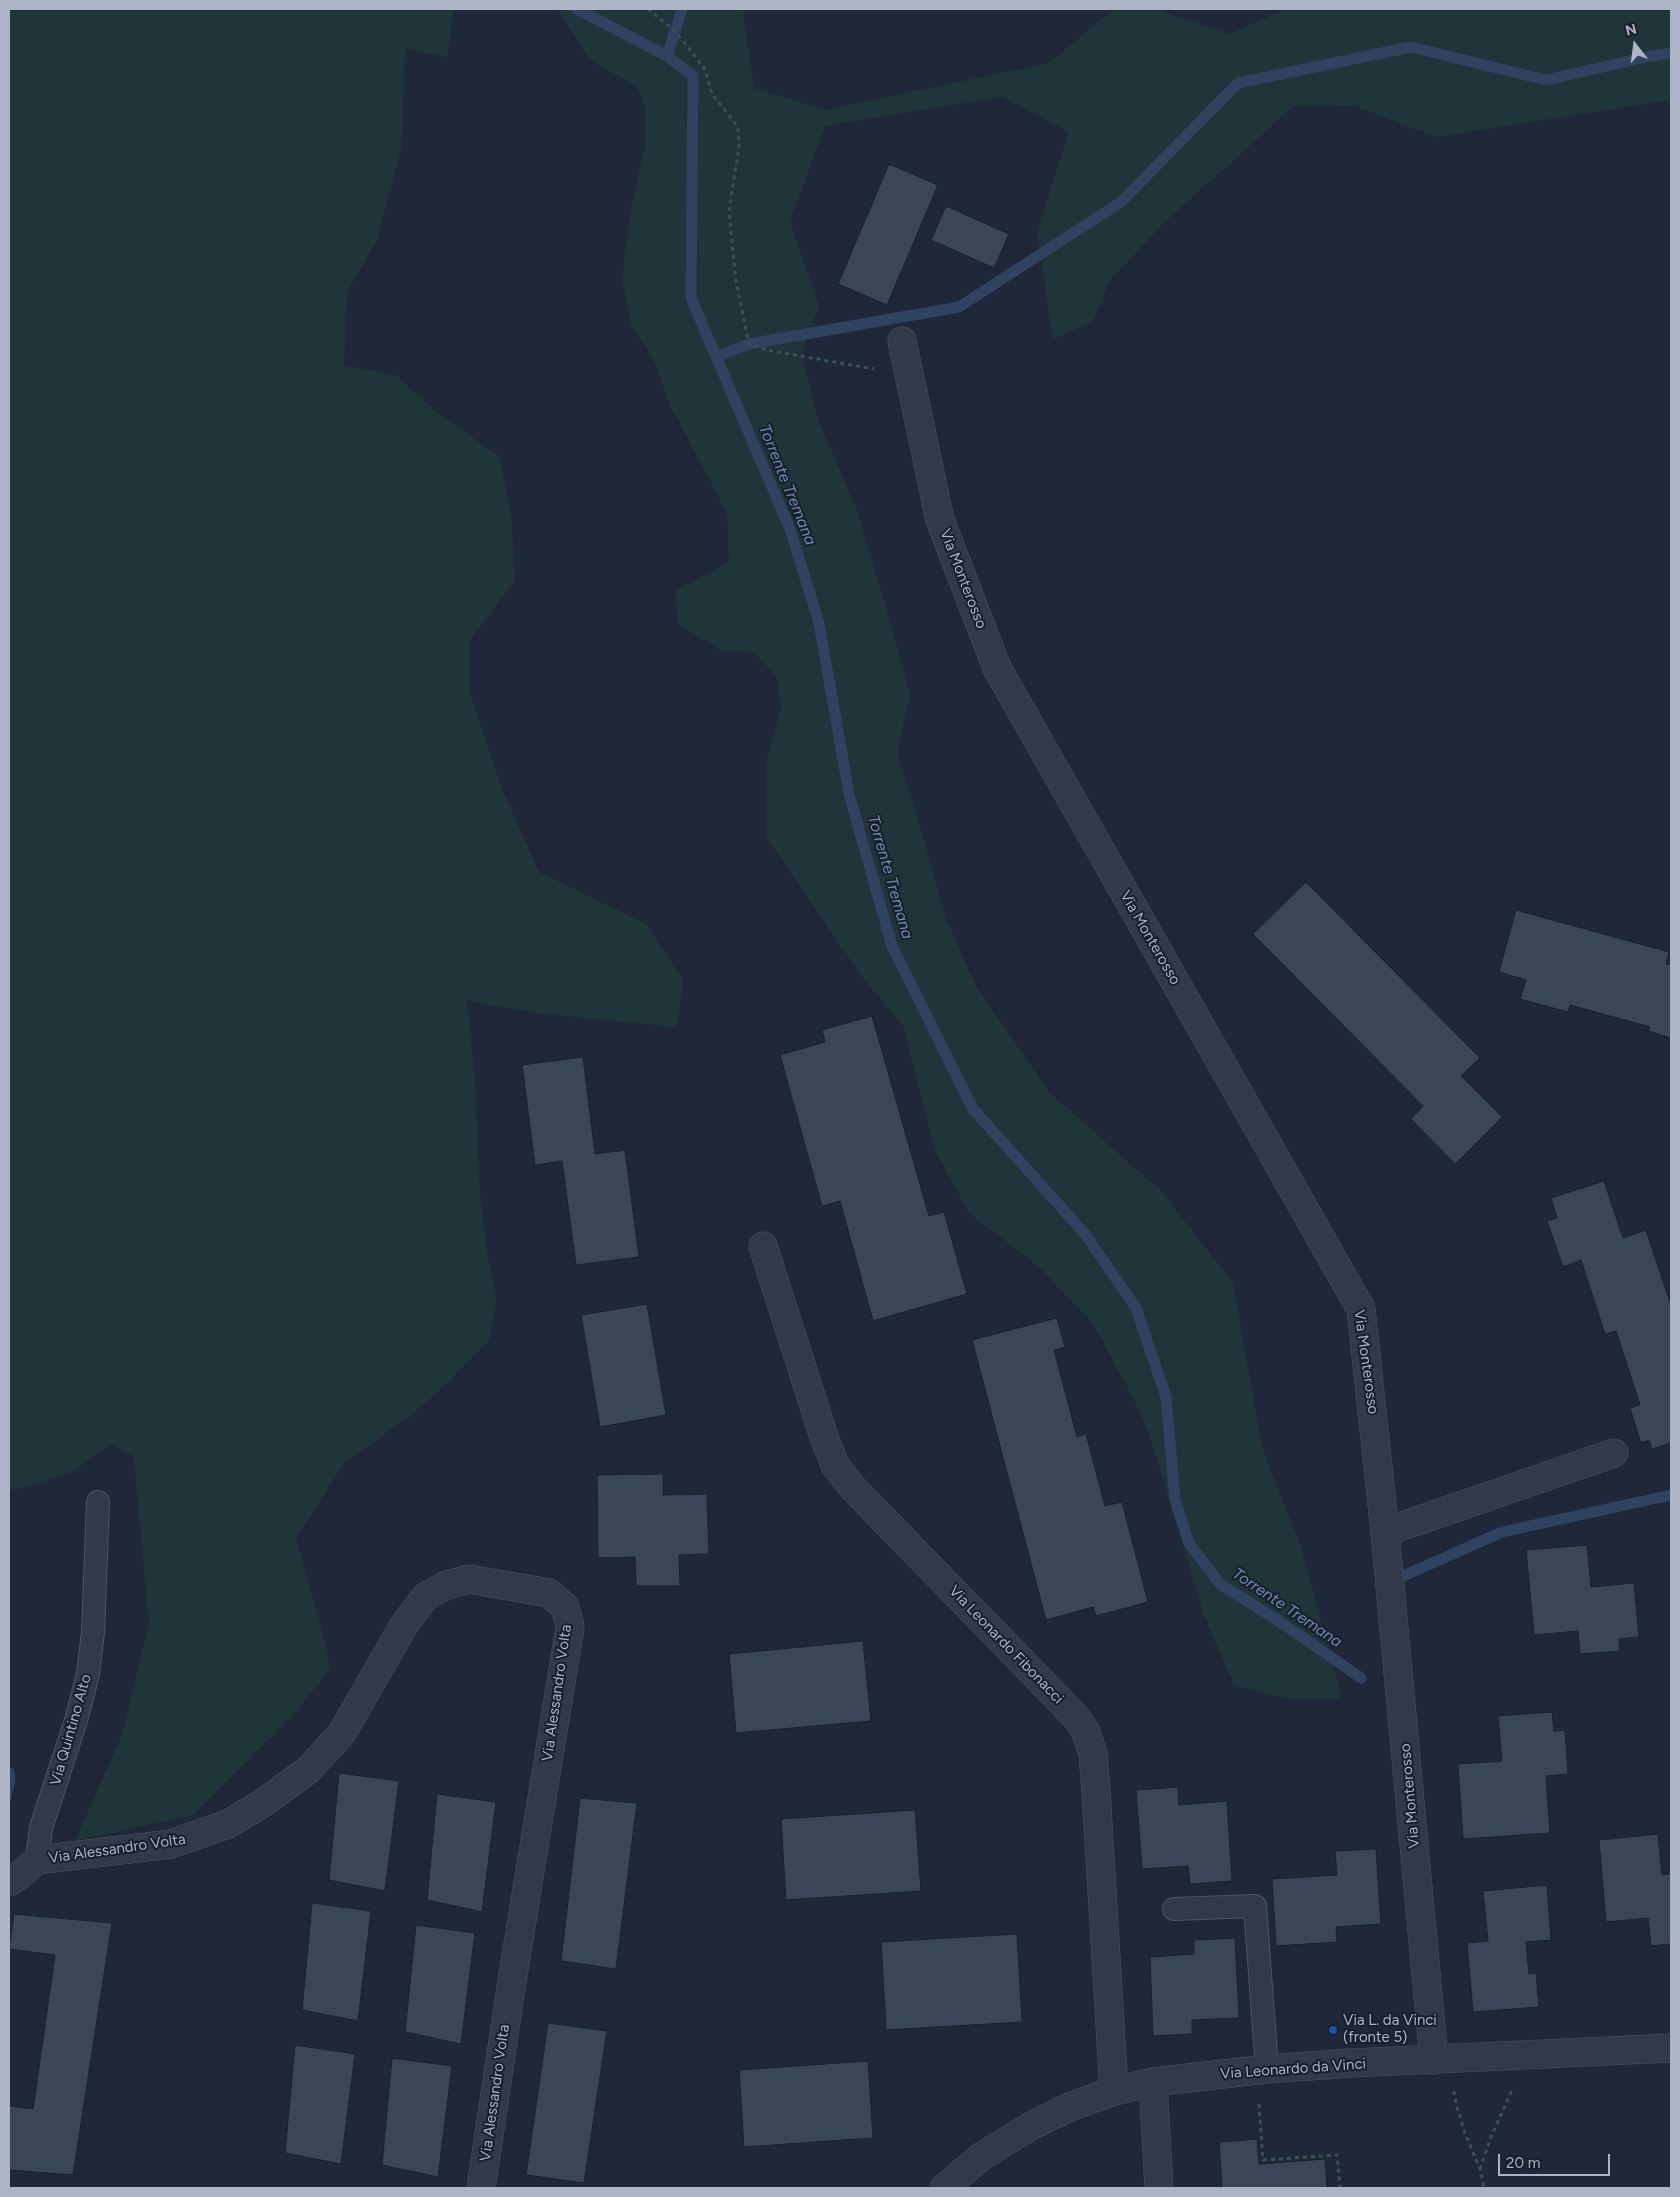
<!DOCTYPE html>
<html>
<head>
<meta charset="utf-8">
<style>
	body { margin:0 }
	#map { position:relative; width:1680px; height:2197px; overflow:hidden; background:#1e2838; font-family:Figtree,sans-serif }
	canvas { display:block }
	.frame { position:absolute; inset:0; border:10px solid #abb5c5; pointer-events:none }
	.north { position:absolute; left:1610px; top:20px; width:50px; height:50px; -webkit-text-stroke:4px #171f2c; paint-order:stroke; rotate:345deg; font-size:14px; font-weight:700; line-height:20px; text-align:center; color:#abb5c5 }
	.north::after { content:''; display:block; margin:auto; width:18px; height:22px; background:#abb5c5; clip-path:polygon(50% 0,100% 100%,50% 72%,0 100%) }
	.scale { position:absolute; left:1498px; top:2154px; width:112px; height:22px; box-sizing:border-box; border:2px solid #abb5c5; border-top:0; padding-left:6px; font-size:15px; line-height:18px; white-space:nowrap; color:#abb5c5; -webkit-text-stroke:4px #171f2c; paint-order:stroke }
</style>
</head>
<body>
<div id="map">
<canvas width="1680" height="2197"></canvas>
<div class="frame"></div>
<div class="north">N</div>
<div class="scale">20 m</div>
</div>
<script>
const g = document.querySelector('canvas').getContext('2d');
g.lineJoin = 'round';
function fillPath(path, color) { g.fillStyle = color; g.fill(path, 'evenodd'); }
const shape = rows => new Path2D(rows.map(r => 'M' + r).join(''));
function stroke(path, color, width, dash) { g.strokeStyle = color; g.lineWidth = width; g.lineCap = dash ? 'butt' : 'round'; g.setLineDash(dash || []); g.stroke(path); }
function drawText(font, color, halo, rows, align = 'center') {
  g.font = font + ' Figtree,sans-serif'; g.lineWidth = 4; g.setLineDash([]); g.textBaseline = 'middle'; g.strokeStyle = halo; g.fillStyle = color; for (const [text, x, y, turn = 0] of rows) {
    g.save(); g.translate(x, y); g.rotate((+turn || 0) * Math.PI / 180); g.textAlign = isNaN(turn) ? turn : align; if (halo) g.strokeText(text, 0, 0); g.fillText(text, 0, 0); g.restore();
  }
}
fillPath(shape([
	[9,9,454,9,447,57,405,49,402,145,377,240,347,292,344,365,398,376,437,413,499,456,511,511,515,580,470,640,469,690,503,791,539,872,646,924,683,980,677,1027,545,1014,467,1001,475,1079,480,1193,488,1257,496,1299,490,1340,447,1384,409,1417,344,1463,296,1539,321,1627,330,1668,302,1705,193,1815,75,1841,122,1735,149,1624,134,1457,112,1444,72,1472,19,1489,9,1489],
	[557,9,746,9,743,13,754,88,825,110,1049,63,1114,9,1160,9,1173,16,1230,34,1286,9,1671,9,1671,100,1436,137,1352,105,1294,106,1167,220,1110,280,1093,321,1053,339,1037,232,1069,132,1002,97,825,126,790,222,819,305,802,355,817,417,856,508,886,607,910,695,897,753,918,820,946,919,976,986,1049,1092,1162,1192,1233,1283,1262,1447,1301,1547,1342,1699,1288,1699,1234,1685,1204,1615,1150,1436,1135,1401,1093,1324,1039,1267,969,1213,935,1150,903,1025,865,981,767,838,767,759,781,709,777,677,753,652,720,650,678,624,675,591,729,562,727,513,671,407,653,359,631,325,622,279,631,208,645,146,645,108,636,86,590,60]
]), '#203539');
fillPath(shape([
	[9,1767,14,1769,15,1782,9,1806]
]), '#2f4361');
stroke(shape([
	[577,9,667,56,693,76,691,298,790,529,819,623,849,794,892,946,973,1109,1085,1234,1136,1308,1166,1397,1175,1500,1189,1543,1220,1584,1279,1621,1361,1678],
	[667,56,682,9],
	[716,357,749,344,959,307,1121,202,1238,83,1411,47,1546,80,1651,56,1671,53],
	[1390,1582,1502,1532,1671,1495]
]), '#2f4361', 11);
const building = shape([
	[889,164,938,185,887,305,838,284,889,164],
	[946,206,1009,234,994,268,931,240,946,206],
	[1306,882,1480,1058,1461,1076,1502,1117,1455,1164,1411,1119,1423,1106,1253,934,1306,882],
	[1516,910,1669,952,1666,964,1671,965,1671,1038,1648,1031,1650,1027,1570,1005,1568,1012,1520,999,1526,980,1499,972,1516,910],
	[872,1016,929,1216,944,1212,967,1294,873,1321,840,1201,822,1206,780,1055,825,1042,822,1030,872,1016],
	[583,1057,595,1154,625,1150,639,1257,576,1265,562,1161,535,1165,522,1065,583,1057],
	[1604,1181,1623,1238,1646,1230,1671,1305,1671,1443,1652,1449,1649,1440,1641,1443,1630,1408,1640,1405,1616,1331,1605,1334,1581,1260,1563,1267,1547,1221,1557,1218,1551,1198,1604,1181],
	[647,1304,666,1415,600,1427,581,1315,647,1304],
	[1057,1318,1065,1347,1054,1350,1077,1437,1086,1434,1105,1506,1122,1502,1148,1602,1096,1616,1093,1607,1046,1620,972,1340,1057,1318],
	[663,1474,663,1495,707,1494,709,1554,679,1555,680,1586,636,1586,635,1557,598,1558,597,1475,663,1474],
	[1587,1545,1591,1587,1634,1583,1639,1637,1619,1639,1620,1651,1580,1654,1578,1631,1534,1635,1526,1550,1587,1545],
	[863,1641,871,1721,736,1733,729,1654,863,1641],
	[1552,1712,1554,1731,1565,1730,1568,1774,1546,1776,1550,1833,1463,1839,1458,1764,1502,1761,1498,1716,1552,1712],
	[339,1773,399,1781,385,1891,329,1880,339,1773],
	[1178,1787,1179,1805,1227,1801,1232,1881,1190,1884,1188,1866,1142,1869,1136,1790,1178,1787],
	[437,1794,496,1802,482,1912,427,1900,437,1794],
	[580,1798,637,1803,616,1969,561,1961,580,1798],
	[915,1810,921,1891,786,1900,781,1819,915,1810],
	[1658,1834,1662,1875,1671,1874,1671,1944,1651,1946,1648,1918,1606,1922,1599,1840,1658,1834],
	[1376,1849,1381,1924,1336,1927,1337,1942,1276,1946,1272,1879,1337,1875,1335,1851,1376,1849],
	[1547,1885,1551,1940,1526,1942,1529,1974,1536,1973,1539,2007,1473,2012,1467,1943,1488,1941,1483,1891,1547,1885],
	[312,1903,371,1911,358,2021,302,2010,312,1903],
	[14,1914,112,1923,73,2175,9,2170,9,2106,33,2109,55,1955,9,1949,14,1914],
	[416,1925,475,1933,461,2044,405,2032,416,1925],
	[1017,1934,1022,2022,886,2030,881,1942,1017,1934],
	[1235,1938,1239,2018,1192,2020,1192,2034,1153,2036,1150,1957,1194,1954,1194,1940,1235,1938],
	[548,2023,607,2031,584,2183,526,2175,548,2023],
	[295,2045,355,2054,341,2164,285,2153,295,2045],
	[392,2058,452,2066,438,2177,382,2165,392,2058],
	[868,2061,873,2138,744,2147,739,2070,868,2061],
	[1257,2139,1259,2164,1325,2159,1327,2188,1222,2188,1219,2142,1257,2139]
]);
fillPath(building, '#394658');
stroke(building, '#19212e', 1);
const service = shape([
	[37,1860,41,1828,77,1717,88,1674,93,1632,98,1502],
	[1174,1909,1255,1906,1267,2069]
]);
const minor = shape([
	[902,341,940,520,997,668,1361,1309,1385,1532,1434,2060],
	[763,1246,824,1437,835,1465,852,1487,1076,1717,1086,1732,1093,1754,1096,1791,1114,2091],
	[1385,1532,1614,1453],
	[9,1882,20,1875,37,1860,171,1844,228,1824,263,1803,308,1770,342,1733,404,1625,426,1596,447,1585,469,1579,549,1593,565,1607,570,1627,512,1981,481,2188],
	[1153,2082,1159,2188],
	[944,2188,982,2156,1031,2126,1072,2106,1114,2091,1153,2082,1267,2069,1352,2063,1671,2048]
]);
stroke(service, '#4c5563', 24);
stroke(minor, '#4c5563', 29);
stroke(shape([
	[648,9,675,31,705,69,712,94,738,127,739,146,729,212,736,281,749,344,767,350,874,369],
	[1454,2091,1456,2104,1465,2133,1480,2169,1484,2188],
	[1259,2104,1263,2160,1337,2155,1340,2188],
	[1480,2169,1491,2137,1512,2090]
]), '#3a5153', 3, [4, 4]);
stroke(service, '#313a48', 22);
stroke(minor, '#313a48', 28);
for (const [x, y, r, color] of [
	[1333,2030,5,"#1a4fb4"]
]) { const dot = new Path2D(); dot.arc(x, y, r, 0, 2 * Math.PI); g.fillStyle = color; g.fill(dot); stroke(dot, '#171f2c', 2); }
drawText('15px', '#abb5c5', '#171f2c', [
	["Via Monterosso",963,579,69],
	["Via Monterosso",1150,938,60],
	["Via Monterosso",1366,1362,82],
	["Via Leonardo Fibonacci",1006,1645,46],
	["Via Alessandro Volta",557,1693,-82],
	["Via Quintino Alto",71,1730,-74],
	["Via Monterosso",1410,1796,-95],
	["Via Alessandro Volta",117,1849,-8],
	["Via Leonardo da Vinci",1293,2069,-4],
	["Via Alessandro Volta",495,2093,-82]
]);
drawText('15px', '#abb5c5', '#171f2c', [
	["Via L. da Vinci",1343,2021],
	["(fronte 5)",1343,2038]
], 'left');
drawText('italic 16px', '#718bb1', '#171f2c', [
	["Torrente Tremana",787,485,68],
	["Torrente Tremana",890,877,74],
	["Torrente Tremana",1287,1608,34]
]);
</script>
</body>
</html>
